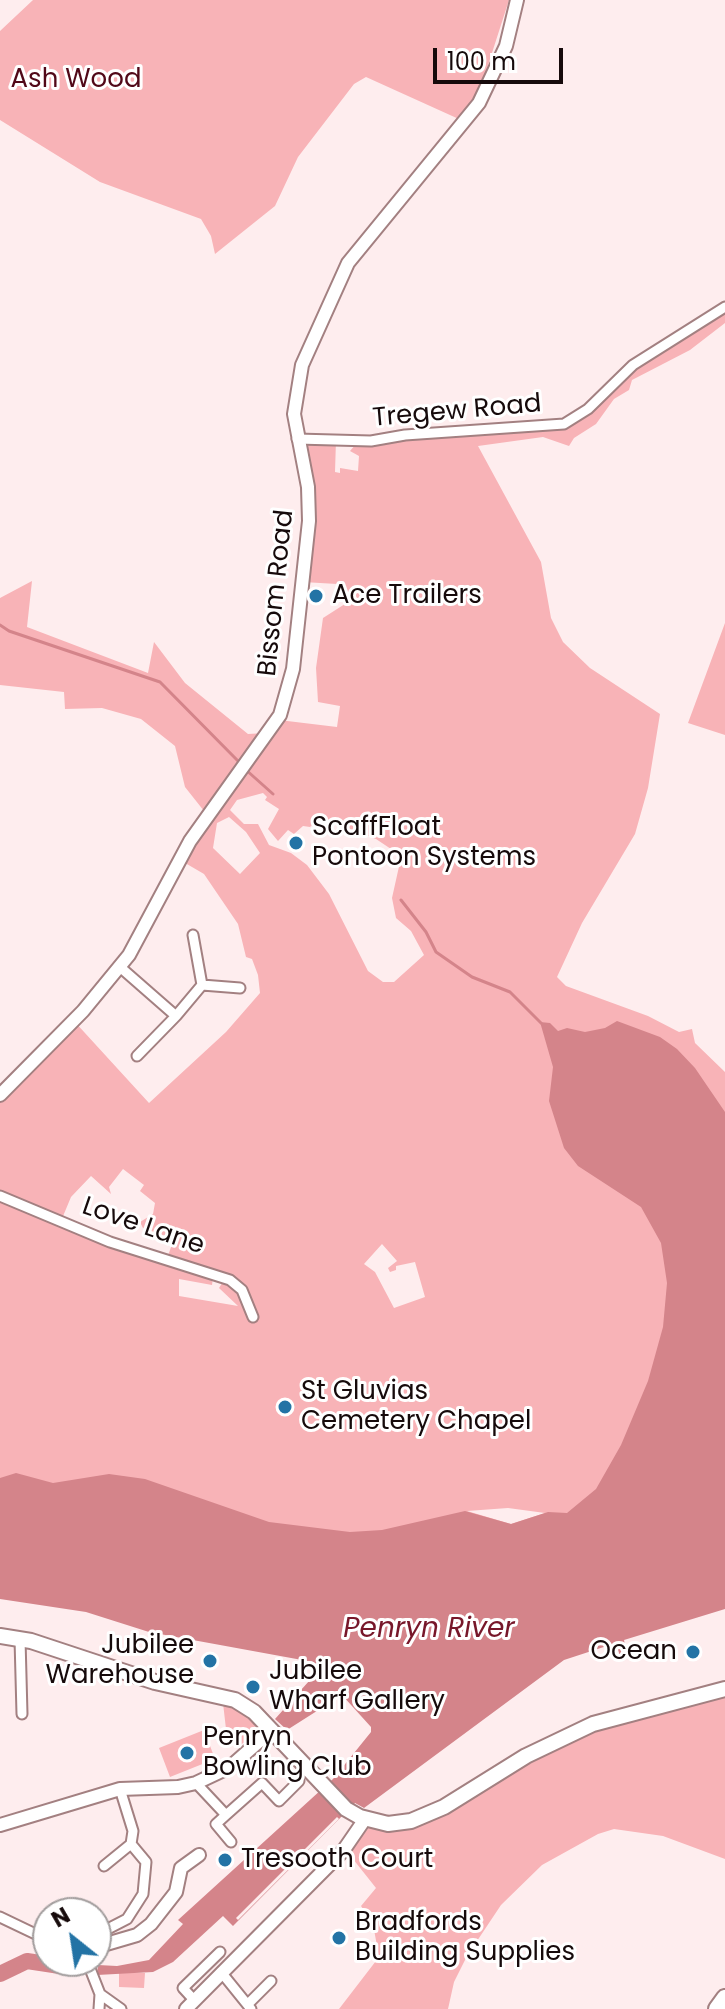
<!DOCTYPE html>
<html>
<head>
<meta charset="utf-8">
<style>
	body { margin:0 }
	#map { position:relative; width:725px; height:2009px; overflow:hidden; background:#feedee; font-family:Poppins,sans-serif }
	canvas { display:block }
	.north { position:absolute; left:32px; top:1897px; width:80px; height:80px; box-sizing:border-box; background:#fff; border:2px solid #a29d9d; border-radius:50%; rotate:330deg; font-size:22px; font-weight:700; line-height:32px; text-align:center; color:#160a0b }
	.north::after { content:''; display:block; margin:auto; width:28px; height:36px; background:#2373a5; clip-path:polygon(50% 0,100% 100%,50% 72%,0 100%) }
	.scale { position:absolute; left:433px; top:48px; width:130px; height:36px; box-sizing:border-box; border:4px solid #160a0b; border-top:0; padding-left:10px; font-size:24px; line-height:28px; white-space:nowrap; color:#160a0b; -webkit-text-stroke:6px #fff; paint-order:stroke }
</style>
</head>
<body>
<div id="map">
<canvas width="725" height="2009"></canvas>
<div class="north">N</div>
<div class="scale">100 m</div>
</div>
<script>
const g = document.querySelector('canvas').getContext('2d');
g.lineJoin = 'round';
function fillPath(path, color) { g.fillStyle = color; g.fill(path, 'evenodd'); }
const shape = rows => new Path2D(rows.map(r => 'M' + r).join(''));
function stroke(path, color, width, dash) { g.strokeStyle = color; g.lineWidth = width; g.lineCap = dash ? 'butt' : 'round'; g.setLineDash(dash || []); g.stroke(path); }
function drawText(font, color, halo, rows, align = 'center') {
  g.font = font + ' Poppins,sans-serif'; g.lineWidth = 6; g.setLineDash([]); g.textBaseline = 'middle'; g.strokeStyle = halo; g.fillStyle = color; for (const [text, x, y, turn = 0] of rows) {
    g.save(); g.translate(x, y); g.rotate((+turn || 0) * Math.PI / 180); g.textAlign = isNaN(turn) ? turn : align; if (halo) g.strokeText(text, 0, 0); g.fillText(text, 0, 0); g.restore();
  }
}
fillPath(shape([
	[33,0,509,0,482,84,461,120,366,77,354,84,298,157,275,206,215,254,211,236,201,219,100,182,0,120,0,31],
	[725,307,725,323,690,350,632,380,629,390,614,399,596,424,574,438,569,446,543,437,478,446,541,562,551,618,563,642,590,668,660,714,648,788,635,834,582,923,557,977,566,986,648,1016,679,1032,692,1029,695,1043,725,1072,725,1282,639,1139,725,1513,385,1672,0,1572,0,1096,74,1021,149,1103,226,1032,260,993,258,975,252,959,246,957,238,924,204,874,180,860,279,720,337,727,340,706,318,702,316,668,323,618,348,602,337,584,303,582,309,521,297,440,336,440,335,472,340,473,340,468,358,471,359,456,350,451,356,444,562,425,611,385],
	[263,793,267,797,265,800,279,809,268,829,278,841,288,830,294,834,303,826,310,827,320,817,376,839,394,851,400,862,392,898,396,918,411,931,424,955,394,982,383,982,368,971,329,894,307,865,291,853,269,845,258,824,244,824,230,810,237,800],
	[229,817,246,832,260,853,240,874,213,848,217,823],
	[123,1169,144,1185,140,1191,155,1203,153,1214,140,1222,143,1228,174,1239,166,1261,61,1221,71,1197,91,1176,111,1194,109,1187],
	[382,1244,397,1261,388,1268,390,1272,396,1270,396,1266,415,1262,425,1297,394,1308,375,1272,364,1264],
	[213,1277,224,1280,219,1288,238,1306,179,1296,179,1279,212,1285],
	[508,1508,545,1513,511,1524,467,1511],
	[32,581,27,627,148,673,154,642,185,683,248,734,265,733,204,811,185,787,175,746,141,719,102,708,65,709,64,692,0,685,0,598],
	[725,623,725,735,688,723],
	[725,1695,725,1859,663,1836,614,1829,598,1834,542,1865,501,1905,467,1956,454,1982,448,2009,339,2009,379,1957,373,1924,361,1906,376,1888,349,1854,370,1826,386,1829,593,1730],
	[223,1703,252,1719,255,1726,253,1736,239,1746,226,1729],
	[204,1730,215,1759,170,1777,159,1748],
	[119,1972,145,1973,144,1988,119,1987]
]), '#f8b3b7');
fillPath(shape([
	[617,1021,660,1037,677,1049,695,1068,725,1112,725,1609,624,1640,627,1655,620,1656,616,1643,564,1660,364,1808,355,1803,233,1926,223,1916,173,1962,153,1972,97,1975,98,1965,117,1966,149,1960,183,1924,178,1920,333,1779,371,1732,371,1727,342,1695,287,1730,275,1719,318,1671,320,1667,313,1662,149,1632,86,1612,0,1599,0,1478,16,1473,53,1483,109,1474,145,1479,269,1522,350,1532,382,1530,465,1511,511,1524,548,1512,567,1513,596,1489,621,1445,648,1381,663,1327,667,1283,661,1243,641,1207,578,1166,564,1148,549,1101,553,1067,540,1022,550,1023,558,1031,567,1028,585,1032,605,1028]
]), '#d4848a');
fillPath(shape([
	[337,1817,339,1819,238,1920,236,1918]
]), '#feedee');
stroke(shape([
	[0,625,9,631,160,682,240,763],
	[245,769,273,794],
	[401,900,426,932,436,952,472,977,510,992,541,1023]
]), '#d4848a', 3);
stroke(shape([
	[0,1974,27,1961,60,1966]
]), '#d4848a', 16);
const minor = shape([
	[297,439,371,441,405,435,564,424,588,409,633,365,725,307],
	[120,967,176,1016,202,985,193,935],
	[202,985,240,988],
	[137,1056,176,1016],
	[0,1196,110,1242,230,1280,242,1290,253,1317],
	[20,1639,22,1714],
	[196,1783,226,1815,262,1783,279,1801,299,1781],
	[120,1789,133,1831,131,1844],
	[226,1815,216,1824,231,1842],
	[104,1866,131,1844],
	[0,1917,48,1940],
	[96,1935,127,1919,143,1894,146,1862,131,1844],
	[87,1961,100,1994,121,2009],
	[221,1972,251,2009],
	[195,2001,183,1988,220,1952],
	[249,2003,271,1981],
	[99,2009,100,1994]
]);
const tertiary = shape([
	[0,1095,83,1011,129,955,190,841,280,715,293,669,309,521,308,487,294,414,302,365,348,263,479,103,506,46,517,0],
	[0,1825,120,1789,178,1787,196,1783,230,1767,272,1730],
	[96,1947,137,1935,151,1924,176,1892,181,1868,199,1855],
	[186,2009,343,1851,365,1819]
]);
const secondary = shape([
	[0,1636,31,1641,155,1682,235,1700,254,1712,346,1809,360,1817,388,1824,411,1821,444,1807,526,1756,593,1724,725,1689]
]);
const trunk = shape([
	[717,2009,725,1998]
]);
stroke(minor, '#a38081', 13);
stroke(tertiary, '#a38081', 16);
stroke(secondary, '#a38081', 18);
stroke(trunk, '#a38081', 20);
stroke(minor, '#fff', 9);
stroke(tertiary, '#fff', 12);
stroke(secondary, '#fff', 14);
stroke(trunk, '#fff', 16);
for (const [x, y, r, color] of [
	[316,596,8,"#2373a5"],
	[296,843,8,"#2373a5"],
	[285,1407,8,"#2373a5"],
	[693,1652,8,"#2373a5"],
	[210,1661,8,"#2373a5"],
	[253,1687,8,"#2373a5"],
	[187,1753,8,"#2373a5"],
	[225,1860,8,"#2373a5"],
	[339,1938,8,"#2373a5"]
]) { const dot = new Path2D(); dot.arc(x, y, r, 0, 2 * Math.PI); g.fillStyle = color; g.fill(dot); stroke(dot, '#fff', 3); }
drawText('26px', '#510818', '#fff', [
	["Ash Wood",76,80]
]);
drawText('26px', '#160a0b', '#fff', [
	["Tregew Road",457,412,-5],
	["Bissom Road",277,593,-84],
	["Love Lane",143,1227,19]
]);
drawText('26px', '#160a0b', '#fff', [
	["Ace Trailers",332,596],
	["ScaffFloat",312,828],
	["Pontoon Systems",312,858],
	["St Gluvias",301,1392],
	["Cemetery Chapel",301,1422],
	["Jubilee",194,1646,"right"],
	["Warehouse",194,1676,"right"],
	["Ocean",677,1652,"right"],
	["Jubilee",269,1672],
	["Wharf Gallery",269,1702],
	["Penryn",203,1738],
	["Bowling Club",203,1768],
	["Tresooth Court",241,1860],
	["Bradfords",355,1923],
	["Building Supplies",355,1953]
], 'left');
drawText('italic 28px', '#77172a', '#fff', [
	["Penryn River",429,1630]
]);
</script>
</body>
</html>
